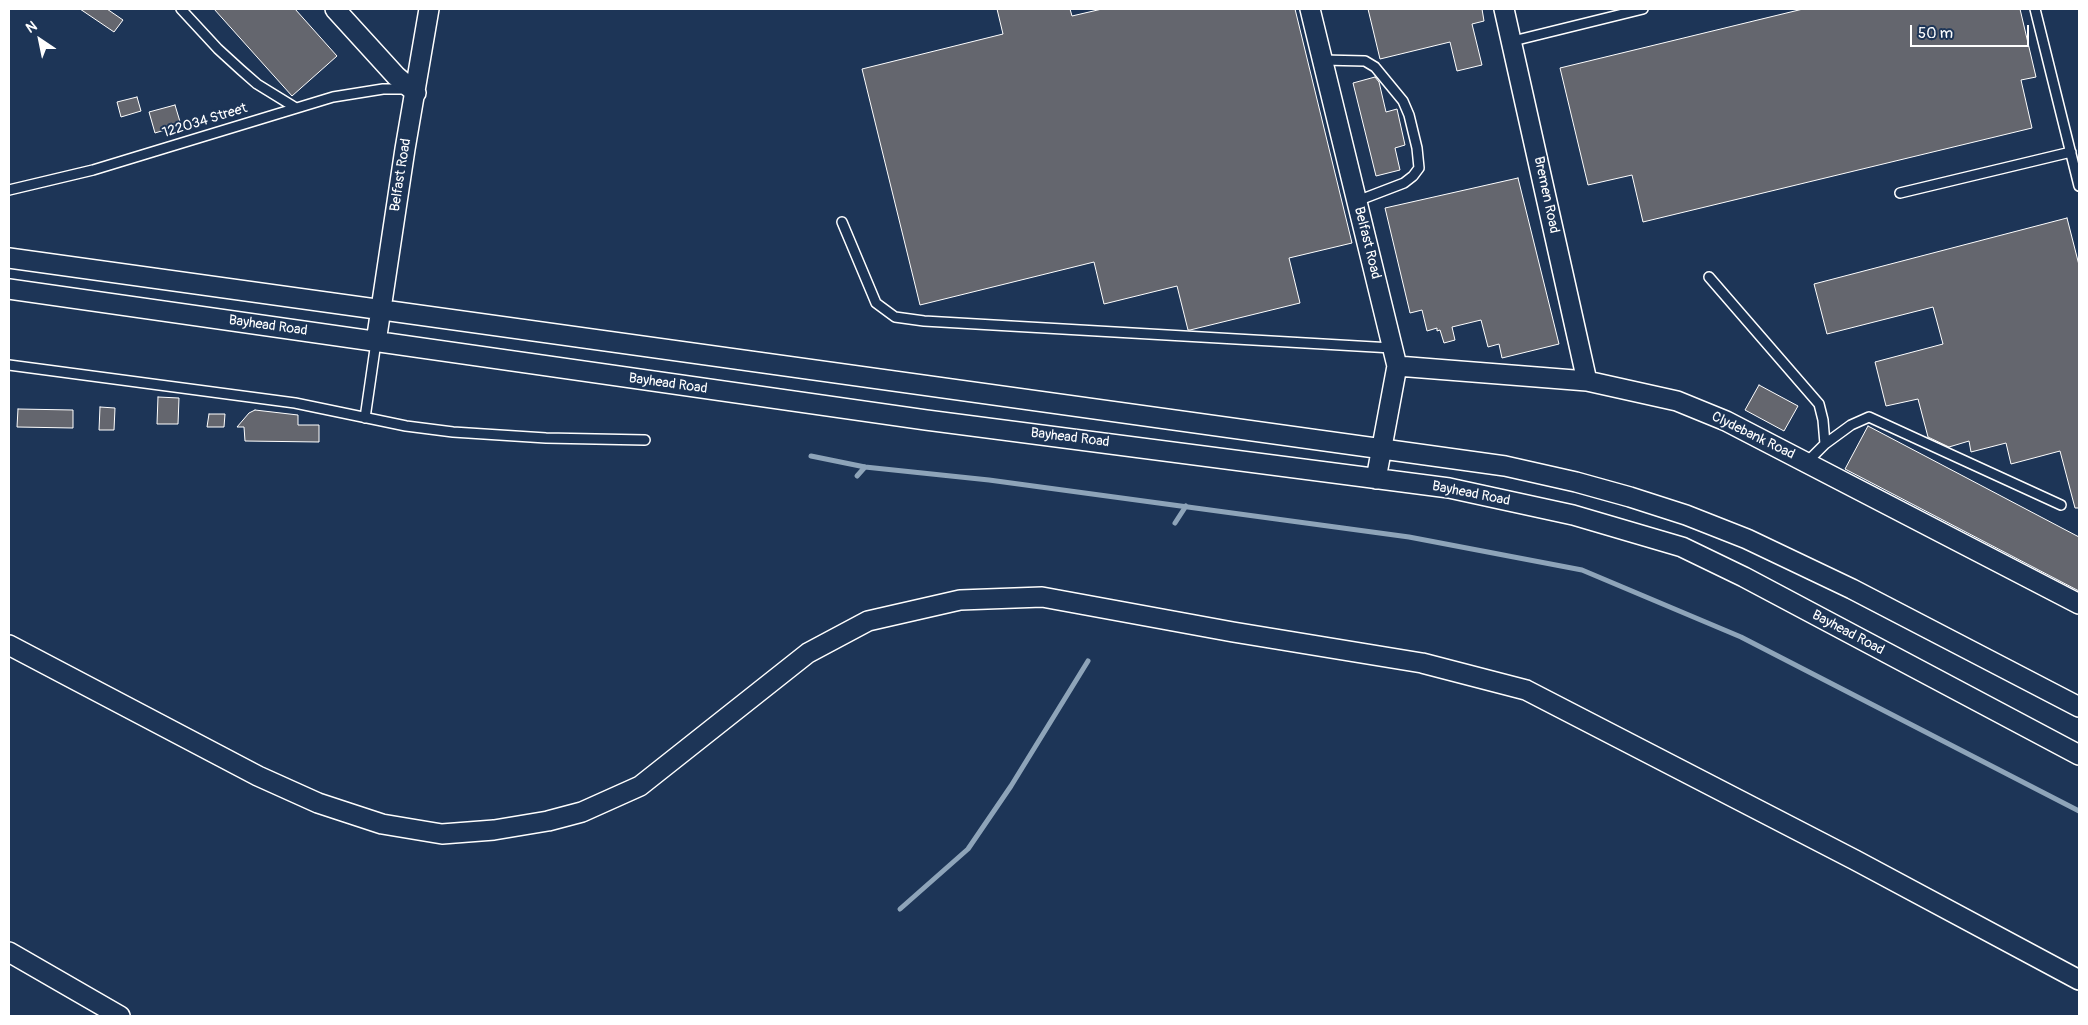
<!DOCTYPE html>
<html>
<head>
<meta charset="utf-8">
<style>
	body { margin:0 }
	#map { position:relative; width:2088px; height:1025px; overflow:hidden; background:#1d3557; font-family:Pangolin,sans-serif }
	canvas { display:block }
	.frame { position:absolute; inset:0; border:10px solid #fff; pointer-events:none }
	.north { position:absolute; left:15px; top:15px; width:50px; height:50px; -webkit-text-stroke:4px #1d3557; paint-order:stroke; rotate:326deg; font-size:14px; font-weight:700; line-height:20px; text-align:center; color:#fff }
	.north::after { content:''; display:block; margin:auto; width:18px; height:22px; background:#fff; clip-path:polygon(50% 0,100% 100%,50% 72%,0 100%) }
	.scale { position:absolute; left:1910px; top:25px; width:119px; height:22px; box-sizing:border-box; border:2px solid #fff; border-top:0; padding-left:6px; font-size:15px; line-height:18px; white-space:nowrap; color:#fff; -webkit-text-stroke:4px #1d3557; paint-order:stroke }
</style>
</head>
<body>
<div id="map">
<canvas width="2088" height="1025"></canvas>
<div class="frame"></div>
<div class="north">N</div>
<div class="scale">50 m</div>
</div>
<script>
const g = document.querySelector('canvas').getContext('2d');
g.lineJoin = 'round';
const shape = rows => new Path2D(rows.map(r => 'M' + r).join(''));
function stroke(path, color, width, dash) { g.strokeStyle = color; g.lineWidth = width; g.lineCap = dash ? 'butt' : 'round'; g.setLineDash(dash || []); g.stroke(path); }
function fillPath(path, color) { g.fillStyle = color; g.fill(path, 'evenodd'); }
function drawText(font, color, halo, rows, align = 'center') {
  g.font = font + ' Pangolin,sans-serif'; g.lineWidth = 4; g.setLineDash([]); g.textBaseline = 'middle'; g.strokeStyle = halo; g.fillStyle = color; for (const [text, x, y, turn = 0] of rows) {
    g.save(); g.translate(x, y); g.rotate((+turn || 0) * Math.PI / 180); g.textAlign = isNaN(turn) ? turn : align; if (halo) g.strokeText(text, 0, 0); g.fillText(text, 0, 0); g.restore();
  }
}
stroke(shape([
	[811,456,865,467,989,480,1409,537,1582,570,1741,637,2079,811],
	[857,476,865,467],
	[1175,523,1186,506],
	[900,909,968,849,1011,786,1088,661]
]), '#8ea4b9', 5);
const building = shape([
	[80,9,107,9,123,20,114,32,80,9],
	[214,9,295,9,337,56,292,96,214,9],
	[997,9,1070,9,1072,16,1102,9,1295,9,1352,243,1289,258,1300,303,1190,330,1188,330,1177,286,1104,304,1094,262,920,305,862,69,1003,34,997,9],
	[1368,9,1482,9,1484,21,1472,24,1482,65,1457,71,1450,42,1380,59,1368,9],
	[1803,9,2020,9,2036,77,2021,80,2032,128,1643,222,1632,175,1588,185,1560,68,1803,9],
	[1375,77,1379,82,1386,112,1397,109,1405,145,1395,148,1400,170,1376,176,1353,83,1375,77],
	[137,97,141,111,121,117,117,102,137,97],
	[175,105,181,125,155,133,149,112,175,105],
	[1518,178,1559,344,1502,358,1499,344,1488,347,1481,320,1452,327,1455,340,1444,343,1440,330,1437,331,1437,328,1427,331,1422,310,1410,313,1385,208,1518,178],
	[2067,218,2079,265,2079,508,2075,508,2060,451,2011,464,2006,443,1971,452,1969,441,1949,447,1928,437,1918,399,1886,406,1875,362,1943,344,1933,307,1827,334,1814,284,2067,218],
	[1759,385,1798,406,1784,431,1745,410,1759,385],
	[158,397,179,398,178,424,157,424,158,397],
	[100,407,115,408,114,430,99,430,100,407],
	[18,409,73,410,73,428,17,427,18,409],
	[255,410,298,415,298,425,319,425,319,442,245,441,244,427,237,427,249,413,255,410],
	[209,414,225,414,224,427,207,427,209,414],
	[1868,426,2079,537,2079,591,1845,469,1868,426]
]);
fillPath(building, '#64666e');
stroke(building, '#fff', 1);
const lane = shape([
	[181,9,218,49,241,70,257,84,296,108],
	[2035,9,2079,186],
	[1513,41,1643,9],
	[1323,60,1365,61,1375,67,1403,101,1409,115,1417,148,1419,168,1413,176,1404,183,1357,201],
	[9,190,93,170,333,97,383,89,409,89],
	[1900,193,2071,152],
	[842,222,876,303,895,317,924,321,1392,348],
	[1709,277,1819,404,1823,420,1825,444,1806,463],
	[9,365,295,403,406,426,453,432,546,438,645,440],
	[365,418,376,342],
	[1825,444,1851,425,1869,417,2061,505]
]);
const street = shape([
	[335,9,396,76,416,93],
	[1310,9,1397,366,1376,479],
	[1504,9,1587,381],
	[9,258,1505,466,1576,482,1630,497,1686,515,1747,539,1852,589,2079,707],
	[9,289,926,420,1449,488,1573,515,1682,547,1744,577,2079,755],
	[376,342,405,149,429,9],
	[1397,366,1587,381,1677,401,1726,421,2079,604],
	[9,645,258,776,318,803,382,824,442,834,494,830,548,821,582,812,640,786,808,653,868,621,960,600,1042,597,1233,632,1422,663,1526,690,1855,860,2079,980],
	[9,952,120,1016]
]);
stroke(lane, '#fff', 12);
stroke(street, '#fff', 22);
stroke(lane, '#1d3557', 9);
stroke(street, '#1d3557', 19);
drawText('14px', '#fff', '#1d3557', [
	["122034 Street",205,121,-17],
	["Belfast Road",401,175,-81],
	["Bremen Road",1546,195,78],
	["Belfast Road",1367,243,76],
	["Bayhead Road",268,326,8],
	["Bayhead Road",668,384,8],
	["Clydebank Road",1753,436,26],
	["Bayhead Road",1070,438,7],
	["Bayhead Road",1471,494,11],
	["Bayhead Road",1848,633,28]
]);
</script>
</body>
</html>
